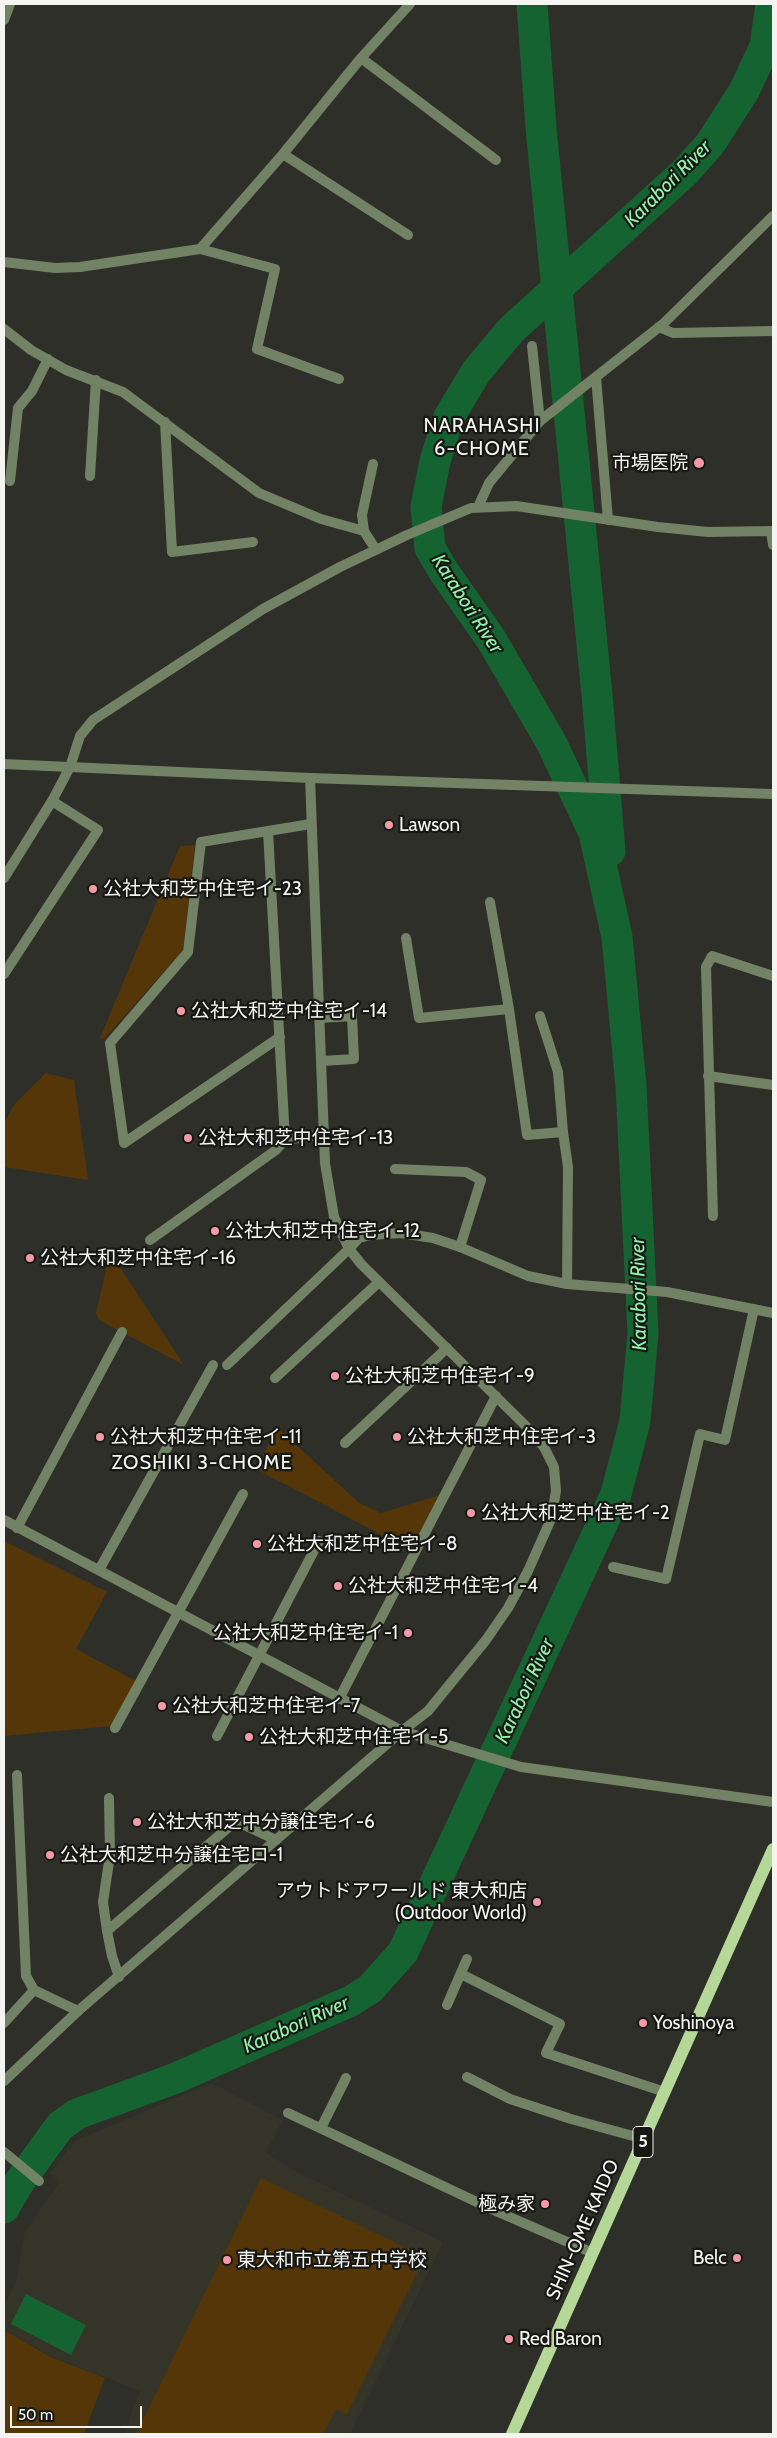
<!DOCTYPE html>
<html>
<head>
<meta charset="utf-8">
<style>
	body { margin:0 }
	#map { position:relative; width:777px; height:2438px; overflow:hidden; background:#2f2f29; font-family:Cabin,sans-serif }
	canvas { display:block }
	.frame { position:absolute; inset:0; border:5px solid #f4f5f1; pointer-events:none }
	.scale { position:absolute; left:10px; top:2406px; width:132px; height:22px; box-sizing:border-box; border:2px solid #f4f5f1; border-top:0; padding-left:6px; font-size:15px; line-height:18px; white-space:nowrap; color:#f4f5f1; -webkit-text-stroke:4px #171714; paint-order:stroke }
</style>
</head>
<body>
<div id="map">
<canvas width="777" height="2438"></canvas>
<div class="frame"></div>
<div class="scale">50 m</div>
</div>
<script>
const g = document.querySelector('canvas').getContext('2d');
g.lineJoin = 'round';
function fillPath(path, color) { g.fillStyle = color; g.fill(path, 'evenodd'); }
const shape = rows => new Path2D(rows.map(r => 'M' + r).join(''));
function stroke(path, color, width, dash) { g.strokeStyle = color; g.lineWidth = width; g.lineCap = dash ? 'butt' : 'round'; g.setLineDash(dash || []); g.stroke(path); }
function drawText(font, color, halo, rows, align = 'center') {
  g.font = font + ' Cabin,"Noto Sans JP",sans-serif'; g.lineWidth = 4.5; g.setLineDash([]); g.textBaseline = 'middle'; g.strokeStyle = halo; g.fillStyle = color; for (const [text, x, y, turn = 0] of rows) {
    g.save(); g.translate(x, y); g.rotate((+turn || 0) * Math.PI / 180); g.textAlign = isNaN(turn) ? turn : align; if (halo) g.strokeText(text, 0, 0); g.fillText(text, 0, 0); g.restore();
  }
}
fillPath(shape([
	[212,2083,282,2120,266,2153,297,2172,443,2242,350,2434,124,2434,140,2391,51,2356,4,2329,4,2307,17,2279,25,2231,60,2182,50,2173,75,2141]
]), '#343528');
fillPath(shape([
	[195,845,183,950,104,1039,100,1038,180,846],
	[46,1073,74,1080,88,1180,4,1167,4,1123,14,1105],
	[110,1252,184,1365,99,1320,96,1313],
	[277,1427,359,1503,381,1513,440,1495,410,1550,256,1469],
	[4,1541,107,1592,76,1649,136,1681,112,1726,4,1736],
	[261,2178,411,2250,418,2271,347,2414,336,2409,323,2434,136,2434],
	[4,2330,51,2357,105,2378,84,2434,4,2434]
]), '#543609');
fillPath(shape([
	[26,2294,86,2325,71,2355,11,2324]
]), '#166332');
stroke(shape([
	[532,4,541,128,597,695,610,851],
	[4,2208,18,2184,60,2126,77,2114,176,2078,351,2001,370,1989,403,1952,616,1494,635,1421,643,1333,631,1086,617,937,594,833,551,742,491,639,444,572,430,548,426,507,435,461,449,417,476,372,511,330,685,172,710,144,744,91,765,46,771,4]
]), '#166332', 31);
stroke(shape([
	[200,249,275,269,257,349,339,379],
	[659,327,673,333,773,331],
	[90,476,96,380],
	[311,824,268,831,285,1140,325,1134],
	[268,831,201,842,188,952,110,1043,124,1143,280,1037],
	[4,974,98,830,52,801],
	[540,1016,558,1072,563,1132],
	[320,1018,352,1016,354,1059,322,1061],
	[395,1169,466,1172,481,1180,460,1247],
	[150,1240,276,1150,285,1140],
	[227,1365,349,1249],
	[275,1378,379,1282],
	[345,1443,447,1348],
	[17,1528,122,1332],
	[99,1570,213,1365],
	[339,1699,496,1396],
	[115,1728,243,1494],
	[217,1736,319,1541],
	[17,1775,26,1976,34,1990],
	[107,1931,103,1902,110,1855,109,1798],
	[119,1977,112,1956,107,1931,236,1821,276,1840],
	[447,2005,467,1959],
	[4,2023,34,1990,78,2011],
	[467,2077,510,2099,571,2119,644,2139]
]), '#728264', 10);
stroke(shape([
	[361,58,496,160],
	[283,154,408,235],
	[4,262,55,268,80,267,200,249,283,154,361,58,410,4],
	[4,329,31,350,66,370,123,392,259,493,321,519,364,531,376,550],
	[532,346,540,421],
	[596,377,608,520],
	[165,422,172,552,253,542],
	[10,481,18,408,32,391,48,359],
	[478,507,489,483,540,421,663,324,773,216],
	[364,531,362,515,373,464],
	[771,531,773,545],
	[4,878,52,801,70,767,80,736,93,720,263,609,340,567,407,535,471,508,516,506,658,527,708,532,773,531],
	[490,902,509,1009,527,1135,563,1132,568,1167,567,1284],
	[406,938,419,1018,509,1009],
	[708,1076,773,1085],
	[713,1216,706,967,712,956,773,976],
	[349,1249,359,1238,371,1235,401,1233,433,1238,460,1247,528,1276,567,1284,667,1292,773,1313],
	[613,1567,666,1579,700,1434,725,1440,754,1309],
	[461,1974,560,2024,546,2053,665,2092],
	[288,2113,498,2212,593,2253],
	[321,2128,346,2078],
	[4,2152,39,2181]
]), '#728264', 10);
stroke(shape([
	[4,20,10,4],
	[4,764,310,778,773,794],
	[4,1520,402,1731,521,1767,773,1802],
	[4,2081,78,2011,402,1731,428,1711,486,1640,508,1608,528,1571,551,1519,556,1491,554,1467,544,1447,531,1431,362,1265,349,1249,334,1217,325,1163,310,778]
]), '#728264', 10);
stroke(shape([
	[512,2434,773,1849]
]), '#b5d798', 12);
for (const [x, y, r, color] of [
	[699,463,6,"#f49aa6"],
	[389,825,5,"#f49aa6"],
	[93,889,5,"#f49aa6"],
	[181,1011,5,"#f49aa6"],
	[188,1138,5,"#f49aa6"],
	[215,1231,5,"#f49aa6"],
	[30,1258,5,"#f49aa6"],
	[335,1376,5,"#f49aa6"],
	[100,1437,5,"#f49aa6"],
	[397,1437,5,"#f49aa6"],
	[471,1513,5,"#f49aa6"],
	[257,1544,5,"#f49aa6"],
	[338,1586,5,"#f49aa6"],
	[408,1633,5,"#f49aa6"],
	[162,1706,5,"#f49aa6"],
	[249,1737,5,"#f49aa6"],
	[137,1822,5,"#f49aa6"],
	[50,1855,5,"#f49aa6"],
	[537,1902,5,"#f49aa6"],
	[643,2023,5,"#f49aa6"],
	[545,2204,5,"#f49aa6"],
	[737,2258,5,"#f49aa6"],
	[227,2260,5,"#f49aa6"],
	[509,2339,5,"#f49aa6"]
]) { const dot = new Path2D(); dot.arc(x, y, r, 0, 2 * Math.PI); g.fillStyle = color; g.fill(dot); stroke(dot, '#171714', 2); }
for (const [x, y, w] of [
	[643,2142,20]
]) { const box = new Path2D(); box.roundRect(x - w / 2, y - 15.5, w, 31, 4); g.fillStyle = '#171714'; g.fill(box); stroke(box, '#f4f5f1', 1); }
drawText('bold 18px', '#f4f5f1', null, [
	["5",643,2142]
]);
drawText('19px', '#f4f5f1', '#171714', [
	["市場医院",688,463,"right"],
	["Lawson",399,825],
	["公社大和芝中住宅イ-23",103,889],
	["公社大和芝中住宅イ-14",191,1011],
	["公社大和芝中住宅イ-13",198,1138],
	["公社大和芝中住宅イ-12",225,1231],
	["公社大和芝中住宅イ-16",40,1258],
	["公社大和芝中住宅イ-9",345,1376],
	["公社大和芝中住宅イ-11",110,1437],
	["公社大和芝中住宅イ-3",407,1437],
	["公社大和芝中住宅イ-2",481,1513],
	["公社大和芝中住宅イ-8",267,1544],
	["公社大和芝中住宅イ-4",348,1586],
	["公社大和芝中住宅イ-1",398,1633,"right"],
	["公社大和芝中住宅イ-7",172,1706],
	["公社大和芝中住宅イ-5",259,1737],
	["公社大和芝中分譲住宅イ-6",147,1822],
	["公社大和芝中分譲住宅ロ-1",60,1855],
	["アウトドアワールド 東大和店",527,1891,"right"],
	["(Outdoor World)",527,1913,"right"],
	["Yoshinoya",653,2023],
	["極み家",535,2204,"right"],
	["Belc",727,2258,"right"],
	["東大和市立第五中学校",237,2260],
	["Red Baron",519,2339]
], 'left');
drawText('19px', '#f4f5f1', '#171714', [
	["SHIN-OME KAIDO",583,2230,-66]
]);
drawText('italic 20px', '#91f3aa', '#171714', [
	["Karabori River",668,184,-45],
	["Karabori River",467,604,57],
	["Karabori River",639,1294,-91],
	["Karabori River",525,1691,-65],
	["Karabori River",296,2025,-24]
]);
g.letterSpacing = '1px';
drawText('20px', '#f4f5f1', '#171714', [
	["NARAHASHI",482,426],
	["6-CHOME",482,449],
	["ZOSHIKI 3-CHOME",202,1463]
]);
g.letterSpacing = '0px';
</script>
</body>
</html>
